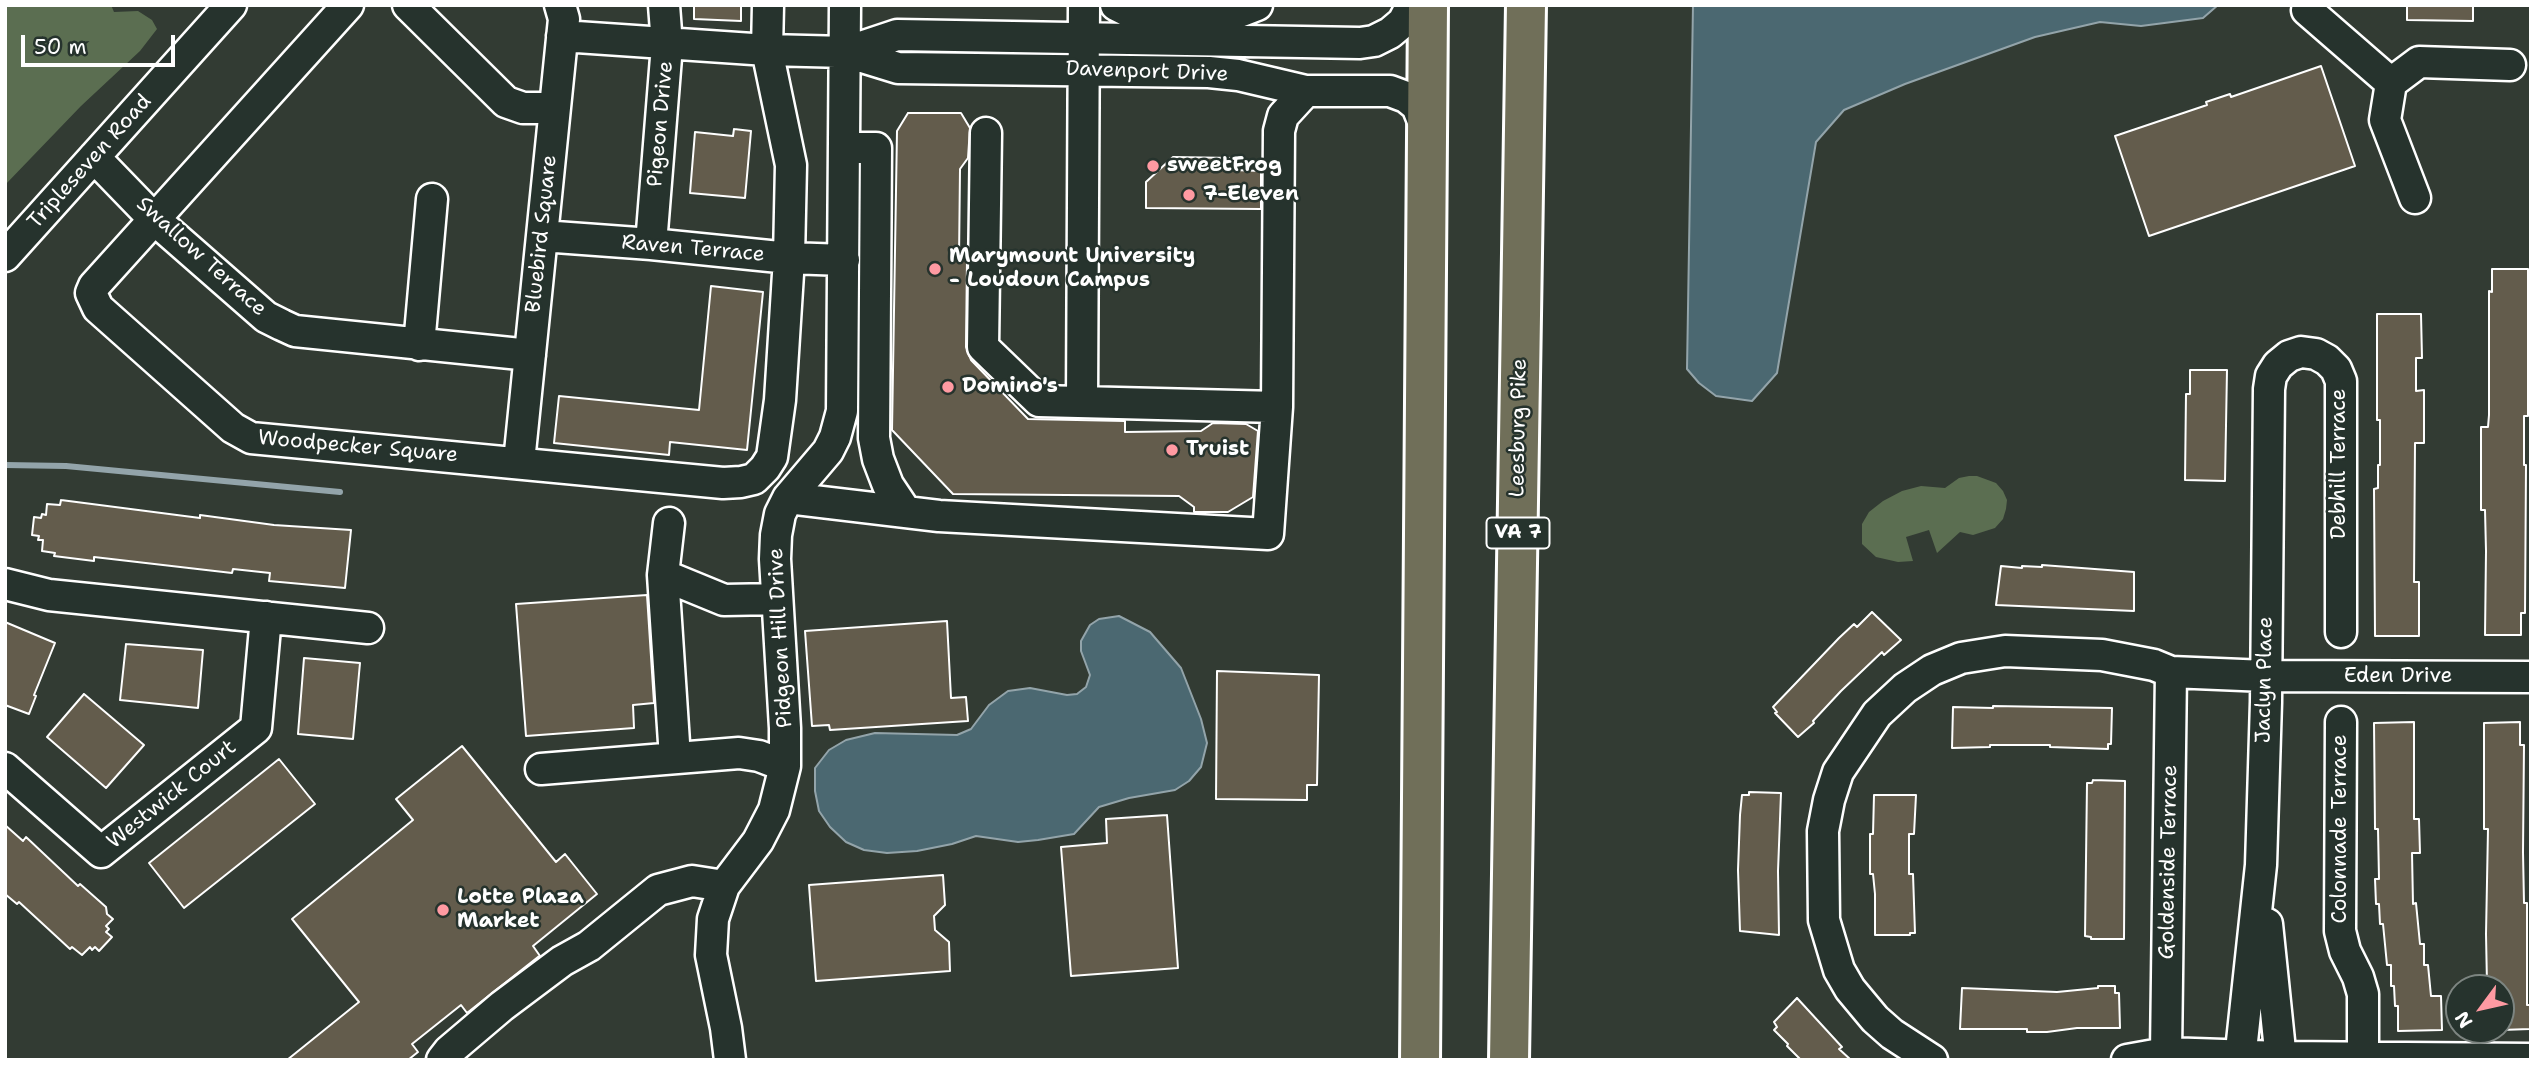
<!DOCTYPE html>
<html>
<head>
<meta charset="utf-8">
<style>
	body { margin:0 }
	#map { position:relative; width:2536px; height:1065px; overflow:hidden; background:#323b33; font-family:"Shantell Sans",sans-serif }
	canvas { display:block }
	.frame { position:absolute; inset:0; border:7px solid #fff; pointer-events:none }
	.north { position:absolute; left:2445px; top:974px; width:70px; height:70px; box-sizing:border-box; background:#26332d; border:2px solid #7d8581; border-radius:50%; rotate:237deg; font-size:19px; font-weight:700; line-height:28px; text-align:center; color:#fff }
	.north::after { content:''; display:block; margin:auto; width:24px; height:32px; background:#ff9aa2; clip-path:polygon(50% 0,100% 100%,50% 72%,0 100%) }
	.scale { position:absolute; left:21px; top:35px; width:154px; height:32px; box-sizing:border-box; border:4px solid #fff; border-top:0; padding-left:9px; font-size:21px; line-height:24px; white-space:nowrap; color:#fff; -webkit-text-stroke:5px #26332d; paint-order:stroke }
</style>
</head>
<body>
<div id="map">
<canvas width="2536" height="1065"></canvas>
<div class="frame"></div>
<div class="north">N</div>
<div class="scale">50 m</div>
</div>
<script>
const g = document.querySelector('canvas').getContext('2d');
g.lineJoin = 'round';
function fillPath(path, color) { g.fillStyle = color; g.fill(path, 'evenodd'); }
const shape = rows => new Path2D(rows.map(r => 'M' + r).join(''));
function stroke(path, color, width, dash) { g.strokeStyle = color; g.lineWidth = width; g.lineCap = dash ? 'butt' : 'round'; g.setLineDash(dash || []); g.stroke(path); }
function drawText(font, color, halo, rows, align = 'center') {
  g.font = font + ' "Shantell Sans",sans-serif'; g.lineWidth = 5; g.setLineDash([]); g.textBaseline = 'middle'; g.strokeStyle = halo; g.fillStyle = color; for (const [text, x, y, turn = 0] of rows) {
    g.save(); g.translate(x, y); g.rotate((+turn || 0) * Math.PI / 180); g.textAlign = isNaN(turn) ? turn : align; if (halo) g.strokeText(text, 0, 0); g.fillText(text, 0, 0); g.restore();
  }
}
fillPath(shape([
	[5,5,111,5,114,12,138,11,152,20,157,29,140,51,81,106,5,185],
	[1969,476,1977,476,1996,483,2003,491,2007,500,2006,509,2003,519,1995,528,1973,535,1960,532,1937,553,1929,530,1906,537,1913,561,1898,562,1876,557,1862,544,1862,524,1869,512,1883,501,1902,491,1921,486,1945,488,1959,478]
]), '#5b6e51');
const water = shape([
	[1693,5,2218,5,2203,18,2141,26,2100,22,2035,37,1905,84,1844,110,1816,142,1777,373,1752,401,1716,396,1699,383,1687,369,1693,5],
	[1119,616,1150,632,1181,668,1201,719,1207,743,1201,767,1189,781,1175,790,1129,798,1099,807,1074,834,1038,840,1018,842,976,836,952,844,917,851,887,853,864,850,846,842,830,827,819,811,815,791,815,768,829,750,846,740,875,733,957,735,971,729,989,705,1008,691,1030,688,1067,695,1077,694,1086,687,1090,675,1081,651,1081,641,1090,625,1099,619,1119,616]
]);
fillPath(water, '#4b6871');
stroke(water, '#93a4aa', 2);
stroke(shape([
	[5,465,66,466,340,492]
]), '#93a4aa', 6);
const building = shape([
	[694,5,741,5,741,21,694,19,694,5],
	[2407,5,2473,5,2473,21,2407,20,2407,5],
	[2321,66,2355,166,2149,236,2115,136,2207,105,2206,102,2230,94,2231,97,2321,66],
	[908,113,961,113,970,128,968,158,960,169,959,260,967,260,966,347,971,360,1028,419,1125,421,1125,432,1201,431,1213,423,1246,424,1258,431,1253,497,1228,512,1194,512,1194,507,1179,496,953,494,892,430,897,131,908,113],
	[734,129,751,131,745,198,690,193,695,132,733,136,734,129],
	[1173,157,1233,158,1233,170,1261,171,1261,209,1146,208,1146,182,1173,157],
	[2492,269,2528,269,2528,416,2524,416,2524,465,2526,465,2525,613,2521,613,2521,635,2485,635,2486,551,2485,510,2481,510,2481,427,2488,427,2489,415,2489,291,2492,292,2492,269],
	[711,286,763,292,747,450,670,442,669,455,554,443,559,396,699,410,711,286],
	[2377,314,2421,314,2422,358,2416,358,2416,391,2424,390,2424,443,2415,443,2414,582,2419,582,2419,636,2375,636,2374,489,2378,488,2378,465,2380,465,2380,420,2377,420,2377,314],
	[2190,370,2227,370,2225,481,2185,480,2186,394,2190,394,2190,370],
	[61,500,200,518,200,515,274,525,351,530,345,588,269,581,270,573,233,569,232,573,94,557,94,561,54,556,55,553,42,551,43,540,38,540,39,536,32,535,34,517,41,518,42,514,46,515,47,504,60,505,61,500],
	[2042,565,2134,572,2134,611,1996,605,2001,566,2022,568,2022,566,2042,567,2042,565],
	[647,595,654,703,633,705,634,728,526,736,516,604,647,595],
	[1872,612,1901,640,1884,655,1882,652,1841,691,1813,721,1814,723,1798,737,1775,713,1777,712,1773,707,1839,638,1854,624,1857,627,1872,612],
	[947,621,951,698,966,697,968,721,830,730,829,725,812,726,805,631,947,621],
	[5,622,55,643,34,695,36,696,29,714,5,705,5,622],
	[126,644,203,650,198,708,120,700,126,644],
	[304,658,360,663,353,739,298,734,304,658],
	[1217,671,1319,675,1317,785,1307,785,1307,800,1216,799,1217,671],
	[84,694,144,745,106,788,47,737,84,694],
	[1993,706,2112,708,2111,744,2108,744,2108,749,2050,747,2050,745,1990,745,1990,747,1952,748,1953,707,1993,708,1993,706],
	[2414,722,2414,819,2419,819,2420,853,2412,853,2413,904,2416,903,2420,944,2424,944,2424,965,2428,965,2431,996,2441,996,2442,1030,2398,1031,2398,1006,2395,1006,2394,986,2391,986,2391,965,2387,965,2383,924,2380,924,2379,904,2376,904,2375,879,2379,879,2378,829,2375,829,2374,723,2414,722],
	[2520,722,2520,745,2524,745,2523,852,2524,903,2527,903,2527,1005,2530,1005,2530,1029,2501,1030,2501,988,2490,988,2490,985,2487,985,2486,934,2488,829,2484,829,2484,723,2520,722],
	[462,746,556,862,565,854,597,894,533,946,540,956,538,957,467,1013,461,1005,412,1044,418,1052,408,1060,287,1060,359,1002,292,919,413,820,396,799,462,746],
	[279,759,315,804,184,908,149,863,279,759],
	[2093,780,2125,781,2124,939,2091,939,2091,937,2085,936,2087,783,2092,783,2093,780],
	[1749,792,1781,793,1778,871,1779,935,1740,931,1738,870,1740,815,1742,795,1749,795,1749,792],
	[1874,795,1916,795,1914,834,1909,834,1909,874,1913,874,1915,933,1910,933,1910,935,1875,935,1875,894,1873,874,1870,874,1870,834,1873,834,1874,795],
	[1167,815,1178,968,1071,976,1061,847,1107,843,1106,819,1167,815],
	[5,825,23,841,26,837,78,886,80,884,106,907,107,914,113,919,106,926,109,929,106,932,112,937,99,951,95,947,92,950,90,947,82,955,72,947,70,949,19,902,17,904,5,894,5,825],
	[943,875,945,905,934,916,935,930,949,942,950,971,816,981,809,885,943,875],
	[2098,986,2115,986,2115,993,2119,993,2120,1028,2077,1028,2047,1032,2027,1032,2027,1029,1960,1029,1962,988,2057,992,2098,988,2098,986],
	[1797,998,1842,1047,1839,1049,1851,1060,1801,1060,1787,1046,1788,1044,1774,1030,1777,1027,1774,1022,1797,998]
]);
fillPath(building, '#635c4c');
stroke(building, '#fff', 2);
const minor = shape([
	[348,5,94,286,91,293,98,308,233,428,251,438,723,483,741,482,754,479,765,468,772,457,780,400,789,258,791,165,767,50,768,5],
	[408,5,506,102,523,108,554,108],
	[1116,5,1128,11,1239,12,1257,5],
	[2310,5,2307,10,2391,83,2419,62,2510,65],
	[562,36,767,50,846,52,898,68,1209,72,1238,75,1306,91,1390,91,1406,97,1417,106,1427,131],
	[846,52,897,35,1360,43,1374,41,1390,33,1403,22,1412,5],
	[2391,83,2385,120,2415,198],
	[986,133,983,347,1039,401,1277,407],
	[845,148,876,148,874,438,878,459,888,485,906,512],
	[94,157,154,219,266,317,282,325,295,331,530,355],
	[542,236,651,244,789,258,844,260],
	[651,244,667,45,664,5],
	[5,256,231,5],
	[419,345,432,199],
	[1082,402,1084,5],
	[519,462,564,19,560,5],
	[788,498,939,516,1268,534,1277,407,1279,131,1283,116,1306,91],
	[669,523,663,575,675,758],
	[663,575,724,600,777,599],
	[5,584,49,595,368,628],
	[2341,722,2340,931,2345,951,2358,977,2363,994,2363,1060],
	[5,768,101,852,256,728,266,617],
	[541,769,739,753,759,756,785,766],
	[2267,924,2281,1060],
	[2166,1053,2171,672],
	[442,1060,449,1051,502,1006,562,961,589,946,658,890,692,881,724,886],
	[730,1060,726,1028,711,955,713,919,724,886,758,841,774,810,785,766,785,728,775,559,776,535,780,514,788,498,828,451,835,437,842,411,845,5],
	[1932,1060,1892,1034,1875,1019,1850,989,1839,970,1824,920,1823,831,1829,800,1838,772,1877,714,1905,688,1932,670,1961,658,2005,651,2102,655,2154,665,2171,672,2266,676,2531,677],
	[2127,1060,2166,1053,2281,1057,2531,1059],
	[2240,1060,2261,865,2266,702,2269,389,2271,376,2278,365,2289,356,2301,352,2316,354,2327,360,2336,369,2341,381,2341,632]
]);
const highway = shape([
	[1420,1060,1428,5],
	[1509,1060,1526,5]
]);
stroke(minor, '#fff', 35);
stroke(highway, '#fff', 44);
stroke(minor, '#26332d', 30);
stroke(highway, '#706f59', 38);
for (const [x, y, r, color] of [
	[1153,166,7,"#ff9aa2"],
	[1189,195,7,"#ff9aa2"],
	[935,269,7,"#ff9aa2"],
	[948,387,7,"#ff9aa2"],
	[1172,450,7,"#ff9aa2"],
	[443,910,7,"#ff9aa2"]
]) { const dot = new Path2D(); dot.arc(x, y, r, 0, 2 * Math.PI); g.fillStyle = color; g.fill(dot); stroke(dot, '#26332d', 2.5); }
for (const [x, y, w] of [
	[1518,533,63]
]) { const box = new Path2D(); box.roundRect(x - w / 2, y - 15.5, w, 31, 5); g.fillStyle = '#26332d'; g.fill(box); stroke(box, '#fff', 2); }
drawText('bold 19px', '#fff', null, [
	["VA 7",1518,533]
]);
drawText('21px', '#fff', '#26332d', [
	["Davenport Drive",1147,72,2],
	["Pigeon Drive",661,124,-85],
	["Tripleseven Road",90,162,-48],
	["Bluebird Square",542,234,-84],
	["Raven Terrace",693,249,5],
	["Swallow Terrace",201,257,42],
	["Leesburg Pike",1519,428,-89],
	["Woodpecker Square",358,447,5],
	["Debhill Terrace",2340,464,-90],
	["Pidgeon Hill Drive",781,638,-93],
	["Eden Drive",2398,677],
	["Jaclyn Place",2265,680,-89],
	["Westwick Court",172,795,-39],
	["Colonnade Terrace",2341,829,-90],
	["Goldenside Terrace",2169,862,-89]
]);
drawText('bold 21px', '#fff', '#26332d', [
	["sweetFrog",1167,166],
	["7-Eleven",1203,195],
	["Marymount University",949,257],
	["- Loudoun Campus",949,281],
	["Domino's",962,387],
	["Truist",1186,450],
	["Lotte Plaza",457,898],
	["Market",457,922]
], 'left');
</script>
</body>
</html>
